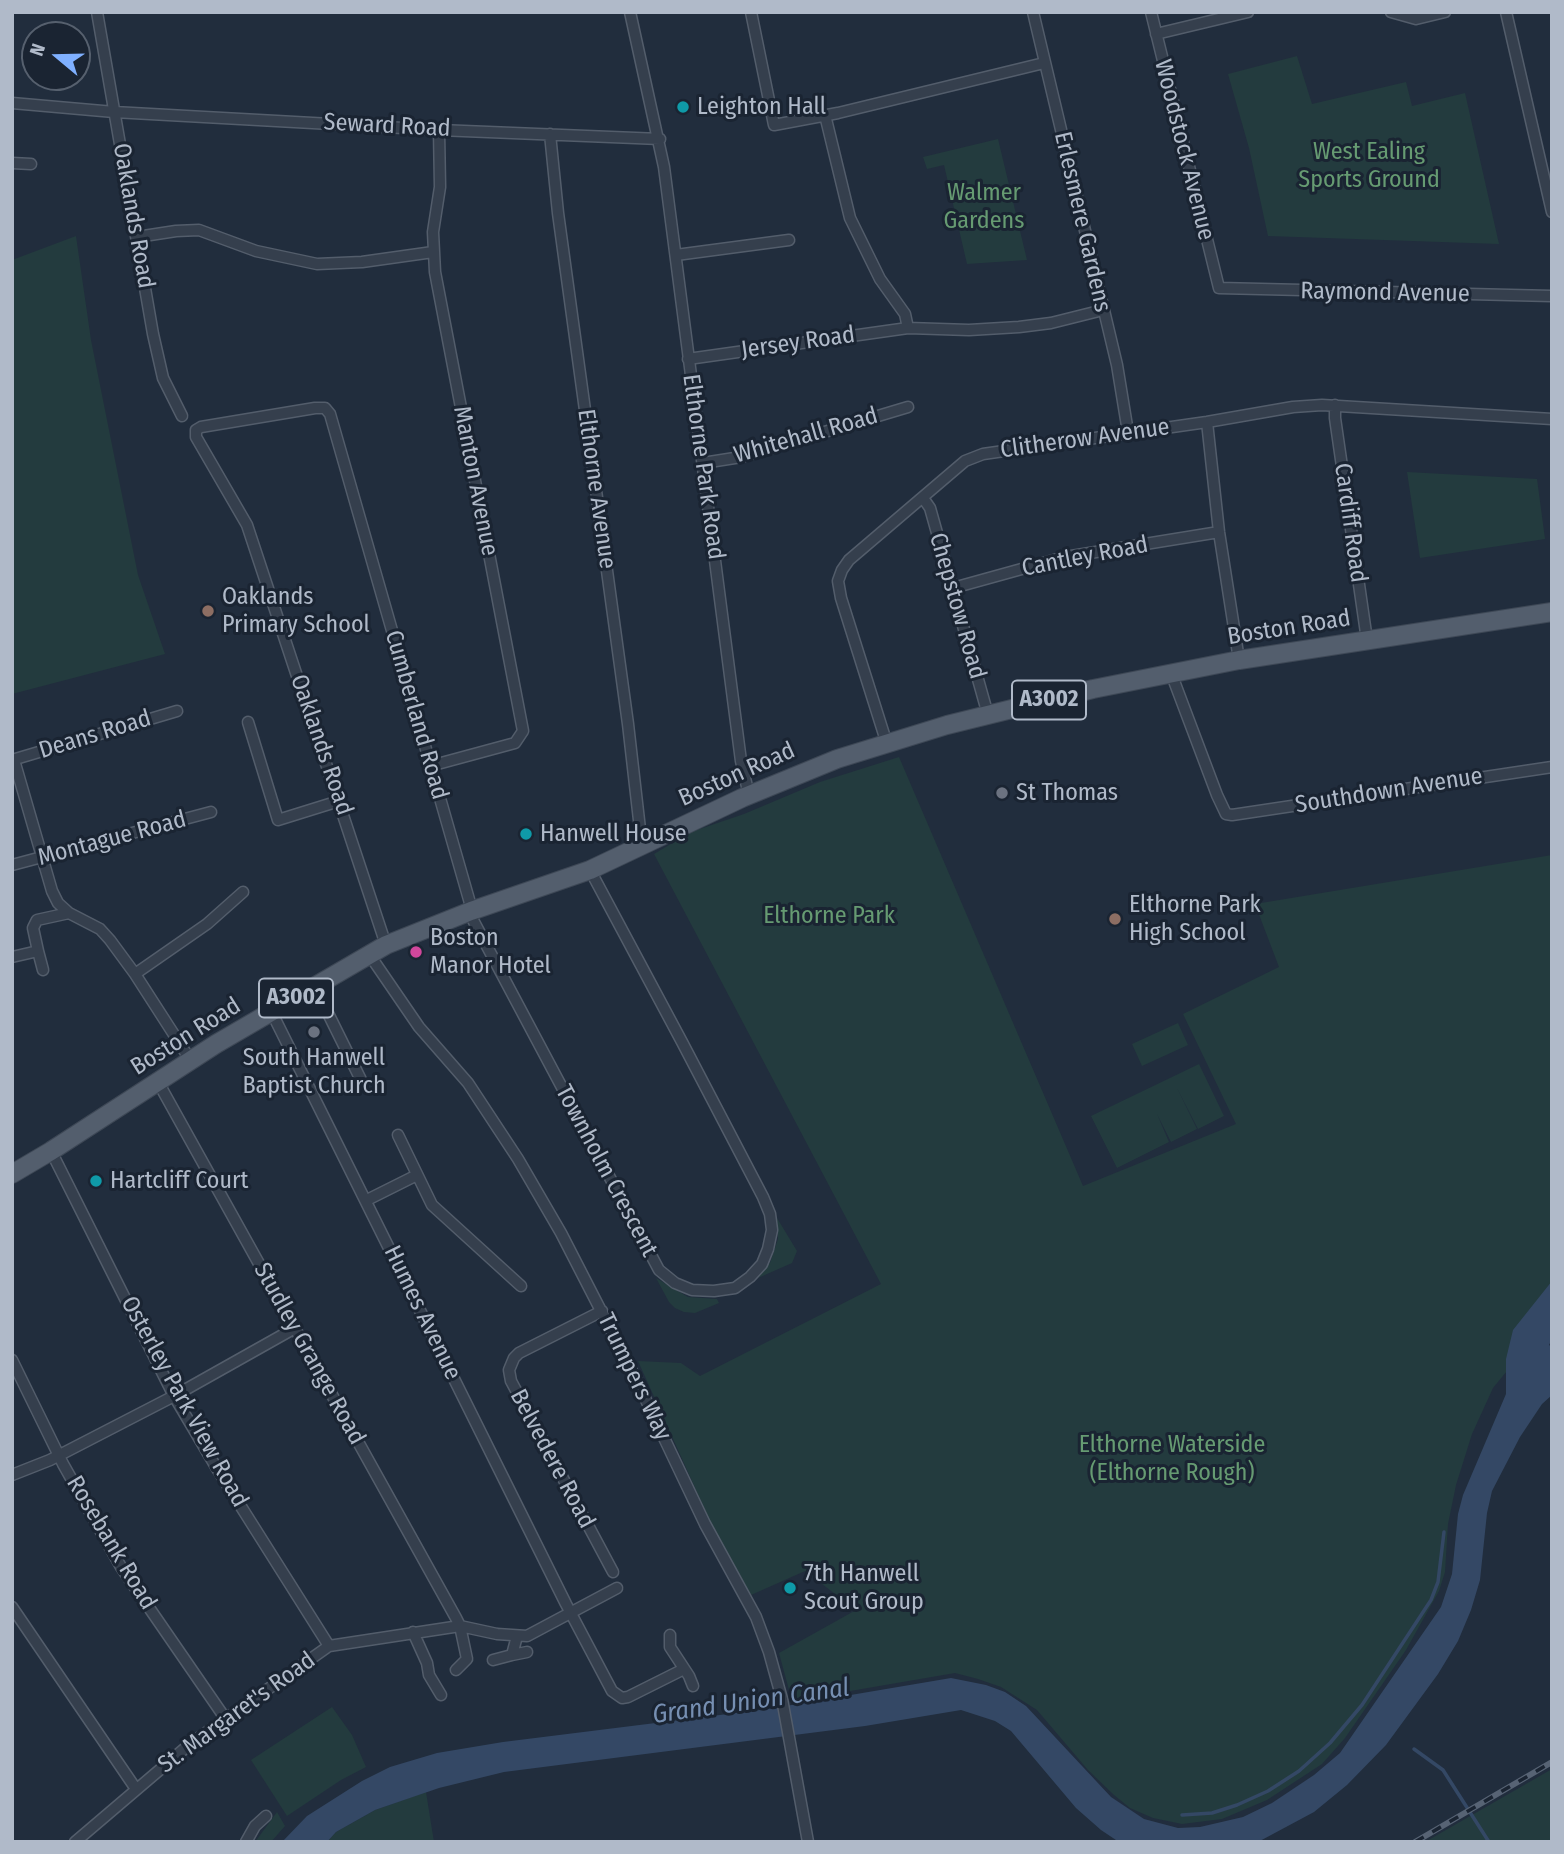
<!DOCTYPE html>
<html>
<head>
<meta charset="utf-8">
<style>
	body { margin:0 }
	#map { position:relative; width:1564px; height:1854px; overflow:hidden; background:#212d3d; font-family:"Fira Sans Condensed",sans-serif }
	canvas { display:block }
	.frame { position:absolute; inset:0; border:14px solid #b0bac9; pointer-events:none }
	.north { position:absolute; left:21px; top:21px; width:70px; height:70px; box-sizing:border-box; background:#1a2432; border:2px solid #56606e; border-radius:50%; rotate:289deg; font-size:19px; font-weight:700; line-height:28px; text-align:center; color:#b0bac9 }
	.north::after { content:''; display:block; margin:auto; width:24px; height:32px; background:#7fb0ff; clip-path:polygon(50% 0,100% 100%,50% 72%,0 100%) }
</style>
</head>
<body>
<div id="map">
<canvas width="1564" height="1854"></canvas>
<div class="frame"></div>
<div class="north">N</div>
</div>
<script>
const g = document.querySelector('canvas').getContext('2d');
g.lineJoin = 'round';
function fillPath(path, color) { g.fillStyle = color; g.fill(path, 'evenodd'); }
const shape = rows => new Path2D(rows.map(r => 'M' + r).join(''));
function stroke(path, color, width, dash) { g.strokeStyle = color; g.lineWidth = width; g.lineCap = dash ? 'butt' : 'round'; g.setLineDash(dash || []); g.stroke(path); }
function drawText(font, color, halo, rows, align = 'center') {
  g.font = font + ' "Fira Sans Condensed",sans-serif'; g.lineWidth = 6; g.setLineDash([]); g.textBaseline = 'middle'; g.strokeStyle = halo; g.fillStyle = color; for (const [text, x, y, turn = 0] of rows) {
    g.save(); g.translate(x, y); g.rotate((+turn || 0) * Math.PI / 180); g.textAlign = isNaN(turn) ? turn : align; if (halo) g.strokeText(text, 0, 0); g.fillText(text, 0, 0); g.restore();
  }
}
fillPath(shape([
	[1297,56,1312,104,1406,82,1412,106,1465,93,1499,244,1268,236,1249,148,1228,74],
	[998,139,1027,260,967,264,944,165,927,169,923,157],
	[76,236,91,340,138,575,165,654,12,694,12,260],
	[1407,472,1537,479,1545,539,1420,558],
	[899,757,1083,1186,1236,1124,1183,1014,1279,967,1255,904,1552,855,1552,1316,1493,1388,1472,1434,1456,1485,1448,1524,1445,1572,1439,1591,1406,1650,1345,1738,1322,1764,1267,1800,1222,1819,1182,1824,1153,1818,1130,1808,1114,1795,1088,1770,1037,1710,1001,1687,978,1679,955,1673,792,1701,779,1653,856,1610,805,1571,751,1595,714,1530,638,1361,681,1363,700,1376,881,1284,654,854,691,832,744,814,820,782],
	[1178,1023,1188,1045,1142,1066,1132,1044],
	[1199,1064,1224,1116,1198,1129,1177,1088,1197,1129,1171,1142,1157,1114,1169,1142,1117,1168,1091,1116],
	[777,1218,797,1251,792,1263,758,1278,770,1263,778,1239],
	[656,1278,688,1297,717,1299,719,1303,695,1313,684,1312,675,1308,669,1302],
	[332,1707,352,1735,366,1767,341,1780,287,1816,251,1760],
	[1552,1769,1552,1842,1425,1842],
	[426,1792,434,1842,327,1842,336,1832,375,1810],
	[277,1812,285,1826,271,1842,255,1842]
]), '#233b3e');
fillPath(shape([
	[1552,1281,1552,1339,1549,1345,1552,1347,1552,1395,1542,1404,1520,1437,1492,1491,1487,1513,1480,1580,1471,1610,1458,1641,1438,1674,1386,1745,1347,1785,1314,1812,1258,1842,1119,1842,1101,1830,1076,1808,1011,1731,995,1721,961,1710,865,1726,504,1772,439,1788,375,1810,336,1832,327,1842,282,1842,307,1816,362,1781,390,1767,437,1753,503,1742,768,1709,951,1678,986,1685,1005,1692,1026,1706,1111,1797,1144,1819,1178,1828,1200,1827,1243,1817,1272,1803,1314,1775,1340,1753,1441,1607,1452,1574,1458,1514,1463,1495,1506,1394,1506,1359,1513,1330]
]), '#344865');
stroke(shape([
	[1414,1749,1443,1770,1489,1842],
	[1182,1815,1212,1813,1237,1805,1268,1791,1299,1771,1330,1743,1362,1705,1431,1600,1438,1582,1444,1532]
]), '#344865', 3.5);
const minor = shape([
	[97,12,153,334,163,378,182,416],
	[630,12,664,167,741,761,749,795],
	[751,12,774,125,838,113,1044,63],
	[1033,12,1117,365,1128,432],
	[1151,12,1219,288,1552,296],
	[1391,12,1416,19,1445,12],
	[1506,12,1552,212],
	[1156,34,1248,12],
	[12,103,114,112,439,130,660,139],
	[825,115,850,218,880,279,905,314,908,328,969,330,1019,327,1051,323,1103,310],
	[550,134,558,213,628,724,640,829,644,844],
	[12,163,31,164],
	[137,237,176,231,199,230,256,251,317,264,362,262,433,252],
	[676,255,789,240],
	[688,359,908,328],
	[1335,405,1335,418,1367,640],
	[1207,422,1219,532,1239,660],
	[703,463,741,457,908,407],
	[923,498,930,508,988,715],
	[953,588,1065,557,1219,532],
	[1171,673,1217,795,1226,814],
	[248,722,278,820,339,801],
	[887,744,841,598,838,581,842,570,849,560,965,461,983,454,1207,422,1293,407,1322,405,1552,419],
	[12,760,177,711],
	[14,760,52,891,58,903,69,913,100,929,110,940,135,974,191,1061],
	[430,766,515,743,523,731,435,272,433,232,440,187,439,130],
	[1226,814,1232,815,1552,767],
	[12,865,211,812],
	[386,945,247,525,196,437,196,430,201,427,315,408,325,408,330,414,470,903,473,920,659,1270,675,1283,692,1290,714,1291,735,1288,750,1277,762,1264,768,1249,772,1230,770,1214,763,1197,682,1042,590,870],
	[38,951,43,970],
	[369,954,419,1027,468,1083,518,1159,561,1233,635,1377,705,1524,756,1617,769,1652,782,1699,808,1842],
	[12,957,38,951,33,928,37,920,69,913],
	[135,974,207,924,243,892],
	[315,987,362,1082],
	[272,1013,566,1604,612,1691,622,1698,628,1697,684,1669],
	[158,1082,456,1618,460,1626,467,1659,456,1670],
	[398,1135,432,1205,521,1286],
	[51,1151,174,1396,216,1467,329,1646],
	[367,1200,417,1175],
	[602,1311,519,1353,514,1358,509,1370,511,1381,613,1572],
	[12,1360,63,1464,121,1567,225,1718],
	[12,1475,50,1460,174,1396,295,1328],
	[12,1607,136,1789],
	[413,1632,427,1663,429,1675,441,1695],
	[670,1635,670,1647,689,1676,693,1686],
	[512,1655,527,1652],
	[493,1660,512,1655,517,1636],
	[75,1842,190,1744,329,1646,460,1626,497,1634,527,1636,617,1588],
	[246,1842,255,1826,266,1816]
]);
const primary = shape([
	[12,1174,51,1151,216,1044,386,945,471,911,590,870,742,798,837,759,947,725,1093,689,1239,660,1552,612]
]);
stroke(minor, '#535d6b', 13);
stroke(primary, '#3e4856', 20);
stroke(minor, '#353f4d', 10);
stroke(primary, '#535e6d', 18);
const rail = shape([
	[1415,1842,1552,1762]
]);
stroke(rail, '#576374', 6);
stroke(rail, '#1a2432', 3.5, [10]);
for (const [x, y, r, color] of [
	[683,107,7,"#0f9aa8"],
	[208,611,7,"#8d6e63"],
	[1002,793,7,"#6b7280"],
	[526,834,7,"#0f9aa8"],
	[1115,919,7,"#8d6e63"],
	[416,952,7,"#d1479c"],
	[314,1032,7,"#6b7280"],
	[96,1181,7,"#0f9aa8"],
	[790,1588,7,"#0f9aa8"]
]) { const dot = new Path2D(); dot.arc(x, y, r, 0, 2 * Math.PI); g.fillStyle = color; g.fill(dot); stroke(dot, '#1a2432', 2.5); }
for (const [x, y, w] of [
	[1049,700,74],
	[296,998,74]
]) { const box = new Path2D(); box.roundRect(x - w / 2, y - 19.5, w, 39, 5); g.fillStyle = '#1a2432'; g.fill(box); stroke(box, '#b0bac9', 2); }
drawText('bold 23px', '#b0bac9', null, [
	["A3002",1049,700],
	["A3002",296,998]
]);
drawText('24px', '#b0bac9', '#1a2432', [
	["Leighton Hall",697,107],
	["Oaklands",222,597],
	["Primary School",222,625],
	["St Thomas",1016,793],
	["Hanwell House",540,834],
	["Elthorne Park",1129,905],
	["High School",1129,933],
	["Boston",430,938],
	["Manor Hotel",430,966],
	["South Hanwell",314,1058,"center"],
	["Baptist Church",314,1086,"center"],
	["Hartcliff Court",110,1181],
	["7th Hanwell",804,1574],
	["Scout Group",804,1602]
], 'left');
drawText('24px', '#b0bac9', '#1a2432', [
	["Seward Road",387,126,3],
	["Woodstock Avenue",1184,150,76],
	["Oaklands Road",133,216,80],
	["Erlesmere Gardens",1082,222,77],
	["Raymond Avenue",1385,293,1],
	["Jersey Road",798,343,-8],
	["Whitehall Road",806,436,-16],
	["Clitherow Avenue",1085,439,-8],
	["Elthorne Park Road",703,467,82],
	["Manton Avenue",475,481,79],
	["Elthorne Avenue",596,489,82],
	["Cardiff Road",1350,523,82],
	["Cantley Road",1085,557,-11],
	["Chepstow Road",957,606,74],
	["Boston Road",1289,628,-9],
	["Cumberland Road",416,715,74],
	["Deans Road",95,735,-17],
	["Oaklands Road",321,745,71],
	["Boston Road",737,775,-24],
	["Southdown Avenue",1389,791,-9],
	["Montague Road",112,839,-15],
	["Boston Road",186,1037,-32],
	["Townholm Crescent",606,1171,62],
	["Humes Avenue",422,1313,64],
	["Studley Grange Road",309,1354,61],
	["Trumpers Way",634,1377,64],
	["Osterley Park View Road",184,1402,61],
	["Belvedere Road",552,1459,62],
	["Rosebank Road",111,1543,59],
	["St. Margaret's Road",237,1713,-36]
]);
drawText('24px', '#669b72', '#1a2432', [
	["West Ealing",1369,152],
	["Sports Ground",1369,180],
	["Walmer",984,193],
	["Gardens",984,221],
	["Elthorne Park",829,916],
	["Elthorne Waterside",1172,1445],
	["(Elthorne Rough)",1172,1473]
]);
drawText('italic 26px', '#768fb2', '#1a2432', [
	["Grand Union Canal",751,1702,-8]
]);
</script>
</body>
</html>
